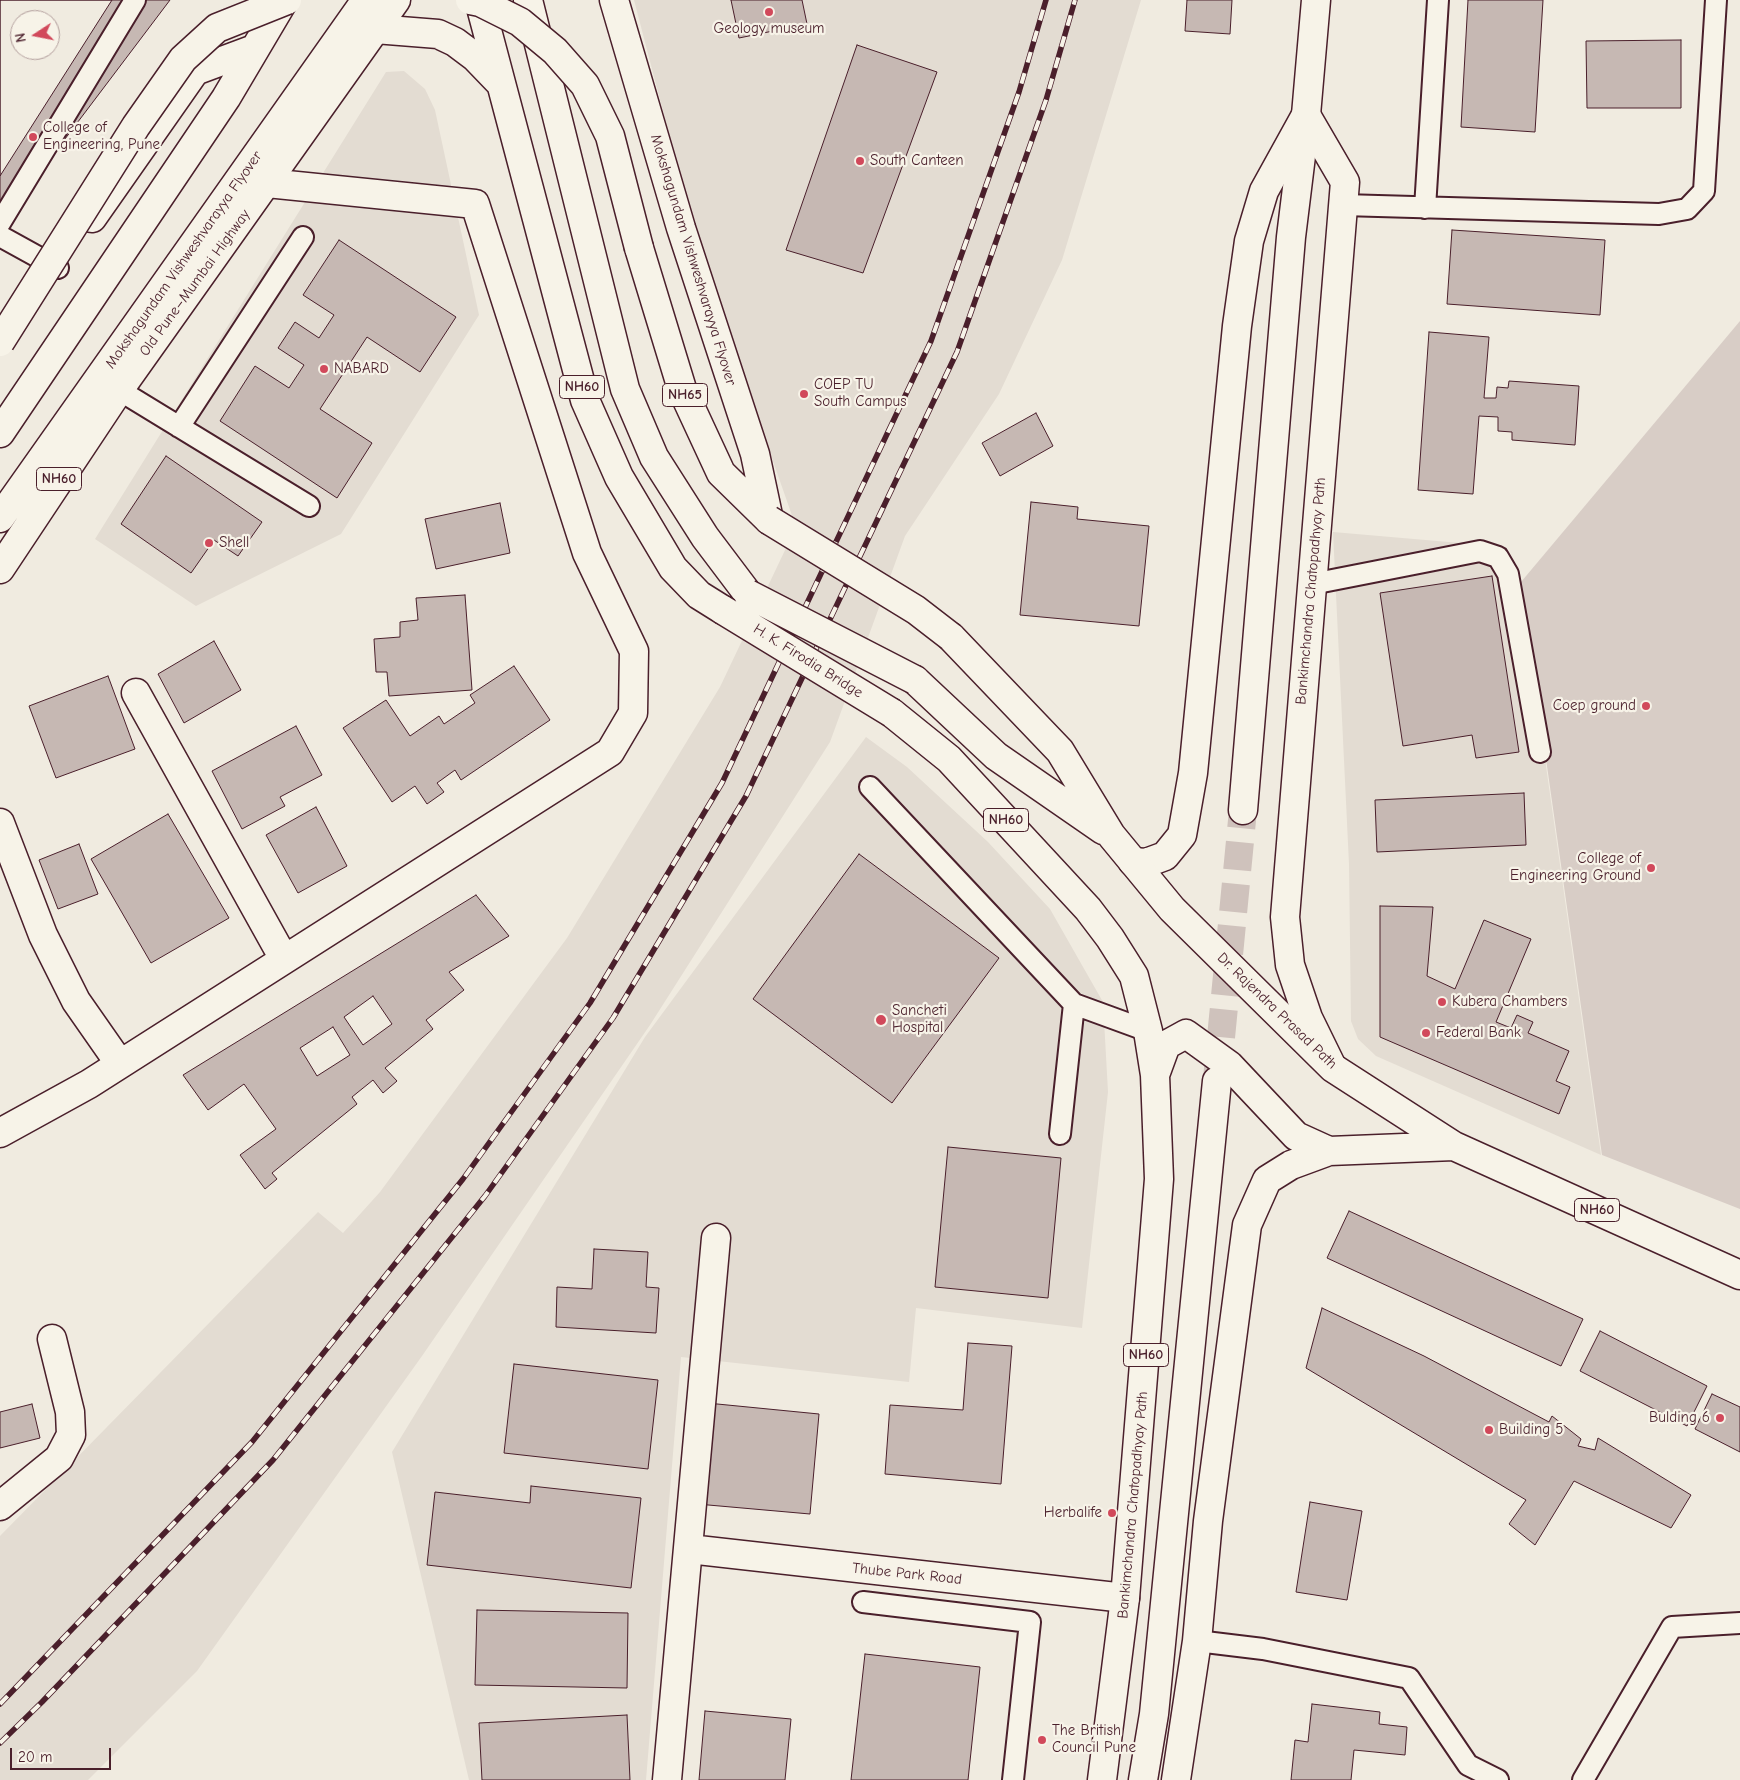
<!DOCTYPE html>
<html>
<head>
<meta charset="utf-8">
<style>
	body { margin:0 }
	#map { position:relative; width:1740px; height:1780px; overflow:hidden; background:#f0ebe0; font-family:"Comic Neue",sans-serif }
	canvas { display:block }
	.north { position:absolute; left:10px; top:10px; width:50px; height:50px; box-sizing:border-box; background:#f7f3e8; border:1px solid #b29e9c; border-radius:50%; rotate:259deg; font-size:14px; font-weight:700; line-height:20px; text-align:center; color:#4a1f2b }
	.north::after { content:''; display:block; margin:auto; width:18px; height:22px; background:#d1495b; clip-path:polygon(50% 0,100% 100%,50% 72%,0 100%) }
	.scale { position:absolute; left:10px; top:1748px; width:101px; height:22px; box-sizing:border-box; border:2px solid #4a1f2b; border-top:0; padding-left:6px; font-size:15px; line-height:18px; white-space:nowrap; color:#4a1f2b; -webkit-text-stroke:4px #f7f3e8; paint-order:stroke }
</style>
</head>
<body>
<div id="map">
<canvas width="1740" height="1780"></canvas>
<div class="north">N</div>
<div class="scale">20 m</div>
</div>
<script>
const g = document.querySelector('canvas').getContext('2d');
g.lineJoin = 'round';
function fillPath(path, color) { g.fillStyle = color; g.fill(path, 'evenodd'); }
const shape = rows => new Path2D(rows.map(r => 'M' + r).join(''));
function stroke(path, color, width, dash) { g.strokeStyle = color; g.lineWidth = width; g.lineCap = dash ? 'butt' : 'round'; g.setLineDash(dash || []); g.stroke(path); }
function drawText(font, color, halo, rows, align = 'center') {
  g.font = font + ' "Comic Neue",sans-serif'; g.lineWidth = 4.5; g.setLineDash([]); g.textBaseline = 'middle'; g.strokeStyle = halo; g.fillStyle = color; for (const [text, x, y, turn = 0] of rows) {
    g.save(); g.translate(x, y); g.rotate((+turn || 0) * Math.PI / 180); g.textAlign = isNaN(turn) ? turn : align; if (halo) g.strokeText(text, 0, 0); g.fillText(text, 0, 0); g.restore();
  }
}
fillPath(shape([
	[634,0,1141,0,1062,260,999,394,905,536,830,742,650,1025,422,1356,197,1671,88,1780,0,1780,0,1536,318,1212,343,1233,380,1192,567,938,720,687,796,527,699,249],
	[404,71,425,89,435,110,479,315,341,534,196,606,95,539,386,72],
	[1333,532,1495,546,1520,582,1601,1155,1376,1056,1358,1039,1351,1021,1349,864],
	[866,737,907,767,988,842,1050,909,1103,1002,1108,1092,1082,1328,916,1308,909,1382,681,1357,646,1780,469,1780,392,1452,645,1037]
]), '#e3dcd2');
fillPath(shape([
	[1740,321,1740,1209,1602,1155,1521,582]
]), '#d8cdc6');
const building = shape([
	[0,0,112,0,0,176,0,0],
	[20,20,50,20,50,50,20,50,20,20],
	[0,0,170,0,0,225,0,0],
	[20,20,50,20,50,50,20,50,20,20],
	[731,0,802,0,807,24,739,38,731,0],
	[1187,0,1232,0,1230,34,1185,31,1187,0],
	[1468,0,1543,0,1535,132,1461,127,1468,0],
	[1681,40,1681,108,1587,108,1586,41,1681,40],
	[857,45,937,72,863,273,786,250,857,45],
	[1452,230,1605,240,1600,315,1447,304,1452,230],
	[339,240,456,317,420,372,367,337,320,409,372,443,337,498,220,421,255,366,289,388,304,365,278,348,295,322,319,338,334,315,303,295,339,240],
	[1429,332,1489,337,1484,398,1496,398,1497,387,1508,388,1509,381,1579,386,1575,445,1512,440,1512,432,1498,431,1498,417,1479,416,1473,494,1418,490,1429,332],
	[1036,413,1053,446,1000,476,982,443,1036,413],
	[166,456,262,522,238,556,214,540,191,573,121,524,166,456],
	[1031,502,1078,507,1077,519,1149,526,1139,626,1020,615,1031,502],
	[500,503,510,553,436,569,425,519,500,503],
	[1492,576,1519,752,1476,758,1472,735,1403,746,1380,593,1492,576],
	[465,595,472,690,389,696,387,672,376,672,374,639,400,637,400,622,418,620,416,598,465,595],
	[214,641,241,690,184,723,158,674,214,641],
	[514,666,550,720,461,780,455,770,437,783,444,792,427,804,415,786,392,802,343,728,386,700,410,736,439,716,444,724,475,703,470,695,514,666],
	[108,676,135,749,56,778,29,706,108,676],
	[296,726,322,775,280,797,285,806,242,829,212,771,296,726],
	[1524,793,1526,845,1377,852,1375,800,1524,793],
	[316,807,347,866,298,893,266,835,316,807],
	[168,814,229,918,151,963,91,859,168,814],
	[79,844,98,894,58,909,39,860,79,844],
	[859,854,999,958,892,1103,753,999,859,854],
	[476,895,509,936,449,972,464,990,426,1020,433,1029,385,1068,397,1081,383,1093,373,1080,352,1097,357,1104,272,1173,277,1179,265,1189,240,1155,276,1129,244,1084,208,1110,183,1075,476,895],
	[373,996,392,1024,363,1045,344,1017,373,996],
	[333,1027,350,1055,317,1076,300,1048,333,1027],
	[1380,906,1433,907,1427,976,1455,989,1484,920,1531,939,1496,1022,1511,1028,1517,1015,1533,1022,1528,1033,1569,1051,1556,1081,1570,1087,1559,1114,1380,1037,1380,906],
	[948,1147,1061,1158,1048,1298,935,1287,948,1147],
	[1349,1211,1583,1319,1561,1366,1327,1258,1349,1211],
	[594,1249,648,1252,646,1287,659,1288,656,1333,556,1327,557,1287,592,1289,594,1249],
	[1322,1308,1424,1356,1549,1422,1552,1416,1581,1439,1578,1446,1595,1450,1598,1438,1691,1495,1671,1528,1574,1481,1535,1545,1509,1524,1526,1500,1306,1368,1322,1308],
	[1600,1331,1707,1386,1687,1426,1580,1371,1600,1331],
	[968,1343,1012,1346,1001,1484,885,1474,890,1405,963,1410,968,1343],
	[514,1364,658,1380,648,1469,504,1453,514,1364],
	[1712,1394,1740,1407,1740,1452,1695,1429,1712,1394],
	[707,1403,819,1414,810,1514,697,1504,707,1403],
	[32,1404,40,1438,0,1448,0,1412,32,1404],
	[531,1486,641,1498,631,1588,427,1565,435,1492,530,1503,531,1486],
	[1310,1502,1362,1511,1347,1600,1296,1592,1310,1502],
	[477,1610,628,1613,627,1688,475,1685,477,1610],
	[865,1654,980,1667,968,1780,851,1780,865,1654],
	[1312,1704,1380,1712,1379,1724,1407,1727,1405,1755,1354,1750,1351,1780,1291,1780,1295,1740,1308,1742,1312,1704],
	[705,1711,791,1719,785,1780,699,1780,705,1711],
	[627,1715,630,1780,482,1780,479,1723,627,1715]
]);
fillPath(building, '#c6b8b3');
stroke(building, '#4a1f2b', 1);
stroke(shape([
	[1217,1079,1243,810]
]), '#cfc2bc', 28, [28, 14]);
const service = shape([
	[1343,205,1659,214,1687,209,1704,191,1716,0],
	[1425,208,1438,0],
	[0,223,135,0],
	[0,236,58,268],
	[119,390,309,506],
	[179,427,303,237],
	[1312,584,1480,551,1498,557,1508,574,1540,752],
	[870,787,1074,1004,1148,1031],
	[1060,1134,1074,1004],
	[863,1602,1030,1622,1013,1780],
	[1197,1641,1263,1649,1409,1678,1468,1765,1498,1780],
	[1583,1780,1672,1627,1740,1623]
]);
const minor = shape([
	[1306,115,1345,182,1285,917,1290,965,1308,1018,1331,1065],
	[136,693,284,959],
	[0,823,43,935,76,1001,120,1064],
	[1133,862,1146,863,1165,856,1182,835,1193,773,1237,326,1249,241,1264,191,1306,115],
	[0,1133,89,1084,610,752,633,713,634,651,587,553,475,204,267,183],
	[0,1506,59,1458,71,1435,70,1412,52,1339],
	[689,1549,1125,1598],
	[667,1780,716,1238]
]);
const primary = shape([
	[1243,810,1291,237,1306,115,1316,0],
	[1143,1780,1154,1714,1217,1081]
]);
const trunk = shape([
	[479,0,585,400,619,477,673,568,699,595,723,610],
	[528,0,625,389,654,457,705,537,748,594],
	[614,0,681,228,755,454,769,520],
	[375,29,438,34,455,42,475,57,501,84],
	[92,218,195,71,254,49],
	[639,248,682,389,721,473,769,520],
	[0,433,226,98,284,0],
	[0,518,366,0],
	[0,569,119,390,396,0],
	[951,637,1060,751,1111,835,1172,909,1333,1068,1454,1146,1740,1275],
	[915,680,996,756,1103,830],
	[892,713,949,759,1088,909,1110,938,1134,976,1148,1031,1155,1075,1159,1179,1125,1598,1102,1780],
	[1155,1075,1166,1045,1186,1034,1229,1065,1296,1136,1329,1151],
	[1176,1780,1197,1641,1208,1521,1247,1225,1267,1180,1291,1165,1329,1151,1454,1146]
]);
stroke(service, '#4a1f2b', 24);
stroke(minor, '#4a1f2b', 31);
stroke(primary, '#4a1f2b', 31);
stroke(trunk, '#4a1f2b', 31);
stroke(service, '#f7f3e8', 20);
stroke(minor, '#f7f3e8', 28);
stroke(primary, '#f7f3e8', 28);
stroke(trunk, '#f7f3e8', 28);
const rail = shape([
	[0,1704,252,1442,463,1179,590,1003,722,783,931,341,1019,92,1046,0],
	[0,1743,42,1702,273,1460,485,1196,613,1018,746,796,957,352,1046,100,1075,0]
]);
stroke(rail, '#4a1f2b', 5.5);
stroke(rail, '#f7f3e8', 4, [11]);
const trunkBridge = shape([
	[470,0,480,2,520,22,555,51,585,85,610,136,639,248],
	[0,342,136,126,183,59,217,28,287,0],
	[769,520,916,610,951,637],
	[748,594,915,680],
	[723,610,892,713]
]);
stroke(trunkBridge, '#4a1f2b', 31, []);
stroke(trunkBridge, '#f7f3e8', 28);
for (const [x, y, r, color] of [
	[769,12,5,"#d1495b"],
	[33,137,5,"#d1495b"],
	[860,161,5,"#d1495b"],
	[324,369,5,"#d1495b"],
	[804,394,5,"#d1495b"],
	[209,543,5,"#d1495b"],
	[1646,706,5,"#d1495b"],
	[1651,868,5,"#d1495b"],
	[1442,1002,5,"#d1495b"],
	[881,1020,6,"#d1495b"],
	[1426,1033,5,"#d1495b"],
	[1720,1418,5,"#d1495b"],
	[1489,1430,5,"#d1495b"],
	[1112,1513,5,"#d1495b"],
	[1042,1740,5,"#d1495b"]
]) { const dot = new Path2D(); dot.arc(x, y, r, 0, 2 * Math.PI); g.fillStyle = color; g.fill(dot); stroke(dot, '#f7f3e8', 2); }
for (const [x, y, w] of [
	[582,387,45],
	[685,395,45],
	[59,479,45],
	[1006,820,45],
	[1597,1210,45],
	[1146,1355,45]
]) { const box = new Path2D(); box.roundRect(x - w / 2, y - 11.5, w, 23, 4); g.fillStyle = '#f7f3e8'; g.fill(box); stroke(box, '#4a1f2b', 1); }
drawText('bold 14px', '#4a1f2b', null, [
	["NH60",582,387],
	["NH65",685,395],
	["NH60",59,479],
	["NH60",1006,820],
	["NH60",1597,1210],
	["NH60",1146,1355]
]);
drawText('15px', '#4a1f2b', '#f7f3e8', [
	["Geology museum",769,29,"center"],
	["College of",43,128],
	["Engineering, Pune",43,145],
	["South Canteen",870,161],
	["NABARD",334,369],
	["COEP TU",814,385],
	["South Campus",814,402],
	["Shell",219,543],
	["Coep ground",1636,706,"right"],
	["College of",1641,859,"right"],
	["Engineering Ground",1641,876,"right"],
	["Kubera Chambers",1452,1002],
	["Sancheti",892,1011],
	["Hospital",892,1028],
	["Federal Bank",1436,1033],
	["Bulding 6",1710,1418,"right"],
	["Building 5",1499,1430],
	["Herbalife",1102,1513,"right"],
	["The British",1052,1731],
	["Council Pune",1052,1748]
], 'left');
drawText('15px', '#4a1f2b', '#f7f3e8', [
	["Mokshagundam Vishweshvarayya Flyover",184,260,-55],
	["Mokshagundam Vishweshvarayya Flyover",693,260,73],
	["Old Pune–Mumbai Highway",195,283,-54],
	["Bankimchandra Chatopadhyay Path",1311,591,-85],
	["H. K. Firodia Bridge",808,661,32],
	["Dr. Rajendra Prasad Path",1277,1011,44],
	["Bankimchandra Chatopadhyay Path",1133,1505,-85],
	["Thube Park Road",907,1574,6]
]);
</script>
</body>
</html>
